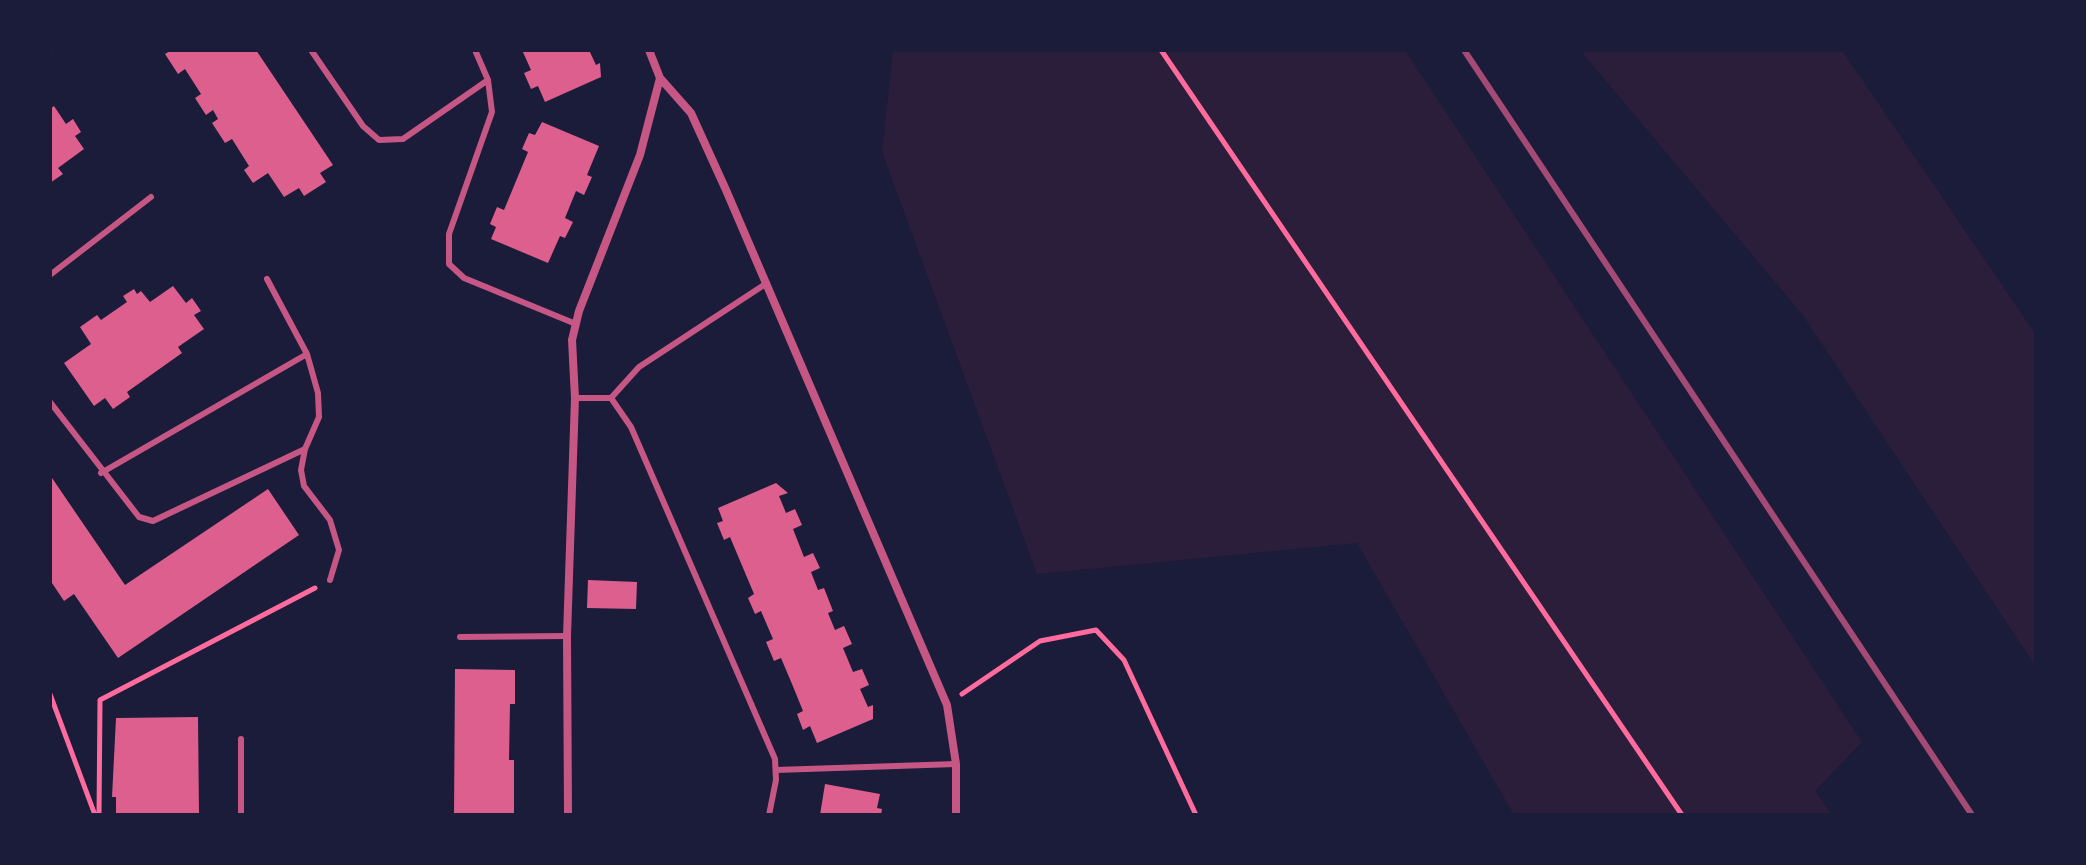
<!DOCTYPE html>
<html>
<head>
<meta charset="utf-8">
<style>
	body { margin:0 }
	#map { position:relative; width:2086px; height:865px; overflow:hidden; background:#1b1b3a; font-family:"Noto Sans",sans-serif }
	canvas { display:block }
	.frame { position:absolute; inset:0; border:52px solid #1b1b3a; pointer-events:none }
</style>
</head>
<body>
<div id="map">
<canvas width="2086" height="865"></canvas>
<div class="frame"></div>
</div>
<script>
const g = document.querySelector('canvas').getContext('2d');
g.lineJoin = 'round';
function fillPath(path, color) { g.fillStyle = color; g.fill(path, 'evenodd'); }
const shape = rows => new Path2D(rows.map(r => 'M' + r).join(''));
function stroke(path, color, width, dash) { g.strokeStyle = color; g.lineWidth = width; g.lineCap = dash ? 'butt' : 'round'; g.setLineDash(dash || []); g.stroke(path); }
fillPath(shape([
	[893,50,1405,50,1862,742,1815,791,1832,815,1514,815,1357,543,1037,574,882,152],
	[1584,50,1842,50,2036,335,2036,667,1802,314,1584,55]
]), '#2a1e3b');
fillPath(shape([
	[172,50,256,50,333,165,320,173,326,182,304,196,299,188,284,197,268,173,253,183,244,170,249,166,232,139,225,143,212,123,218,119,213,110,206,115,195,98,201,94,185,69,178,74,165,54],
	[522,50,589,50,596,65,600,63,601,77,545,102,538,86,531,89,524,73,531,70],
	[54,106,66,124,73,119,81,132,75,136,84,149,58,168,63,174,50,183,50,109],
	[542,122,599,146,587,175,592,177,584,195,576,191,565,218,573,222,565,238,560,236,548,263,491,239,496,227,490,224,497,207,504,210,528,152,522,149,529,133,535,135],
	[173,286,186,303,192,298,201,311,194,315,204,329,178,347,182,353,127,392,130,397,113,409,105,398,94,406,64,363,91,344,80,327,97,315,101,320,127,302,123,296,134,289,137,294,141,291,150,302],
	[50,475,125,585,268,489,299,535,118,658,74,594,64,601,50,580],
	[776,483,788,493,779,496,786,513,795,509,802,525,793,529,804,557,813,553,820,568,811,572,818,590,824,588,833,611,828,613,835,630,844,626,852,644,843,648,853,672,862,669,869,685,860,689,868,707,873,705,873,719,817,743,810,726,803,730,797,714,803,711,792,684,781,658,774,661,766,642,773,639,761,611,755,614,748,598,754,594,730,537,724,540,717,523,723,521,718,508],
	[588,580,637,582,636,609,587,608],
	[455,669,515,670,515,704,510,704,509,760,514,760,514,815,454,815],
	[198,717,199,815,116,815,116,797,112,797,116,718],
	[825,784,880,794,877,808,882,809,881,815,820,815]
]), '#dd5f8e');
stroke(shape([
	[1161,50,1682,815],
	[50,51,51,50],
	[50,694,95,815],
	[962,694,1040,641,1096,630,1124,660,1196,815],
	[99,815,100,700,315,588]
]), '#ff6b9d', 5);
stroke(shape([
	[311,50,363,126,379,140,403,139,488,80],
	[475,50,488,80,492,112,449,234,449,264,464,278,576,324],
	[50,275,151,197],
	[267,279,307,354,318,393,319,417,305,449,301,470,304,486,330,520,339,550,330,580],
	[575,398,611,398,631,427,775,759,776,780,769,815],
	[611,398,639,367,767,283],
	[50,402,139,517,153,521,305,449],
	[101,473,307,354],
	[460,637,567,636],
	[241,739,241,815],
	[776,770,956,764]
]), '#c65784', 6);
stroke(shape([
	[649,50,660,78,691,113,726,190,947,705,956,764,956,815],
	[568,815,567,636,575,398,572,340,579,311,640,155,660,78]
]), '#c65784', 8);
stroke(shape([
	[1464,50,1972,815]
]), '#a44b75', 6);
</script>
</body>
</html>
